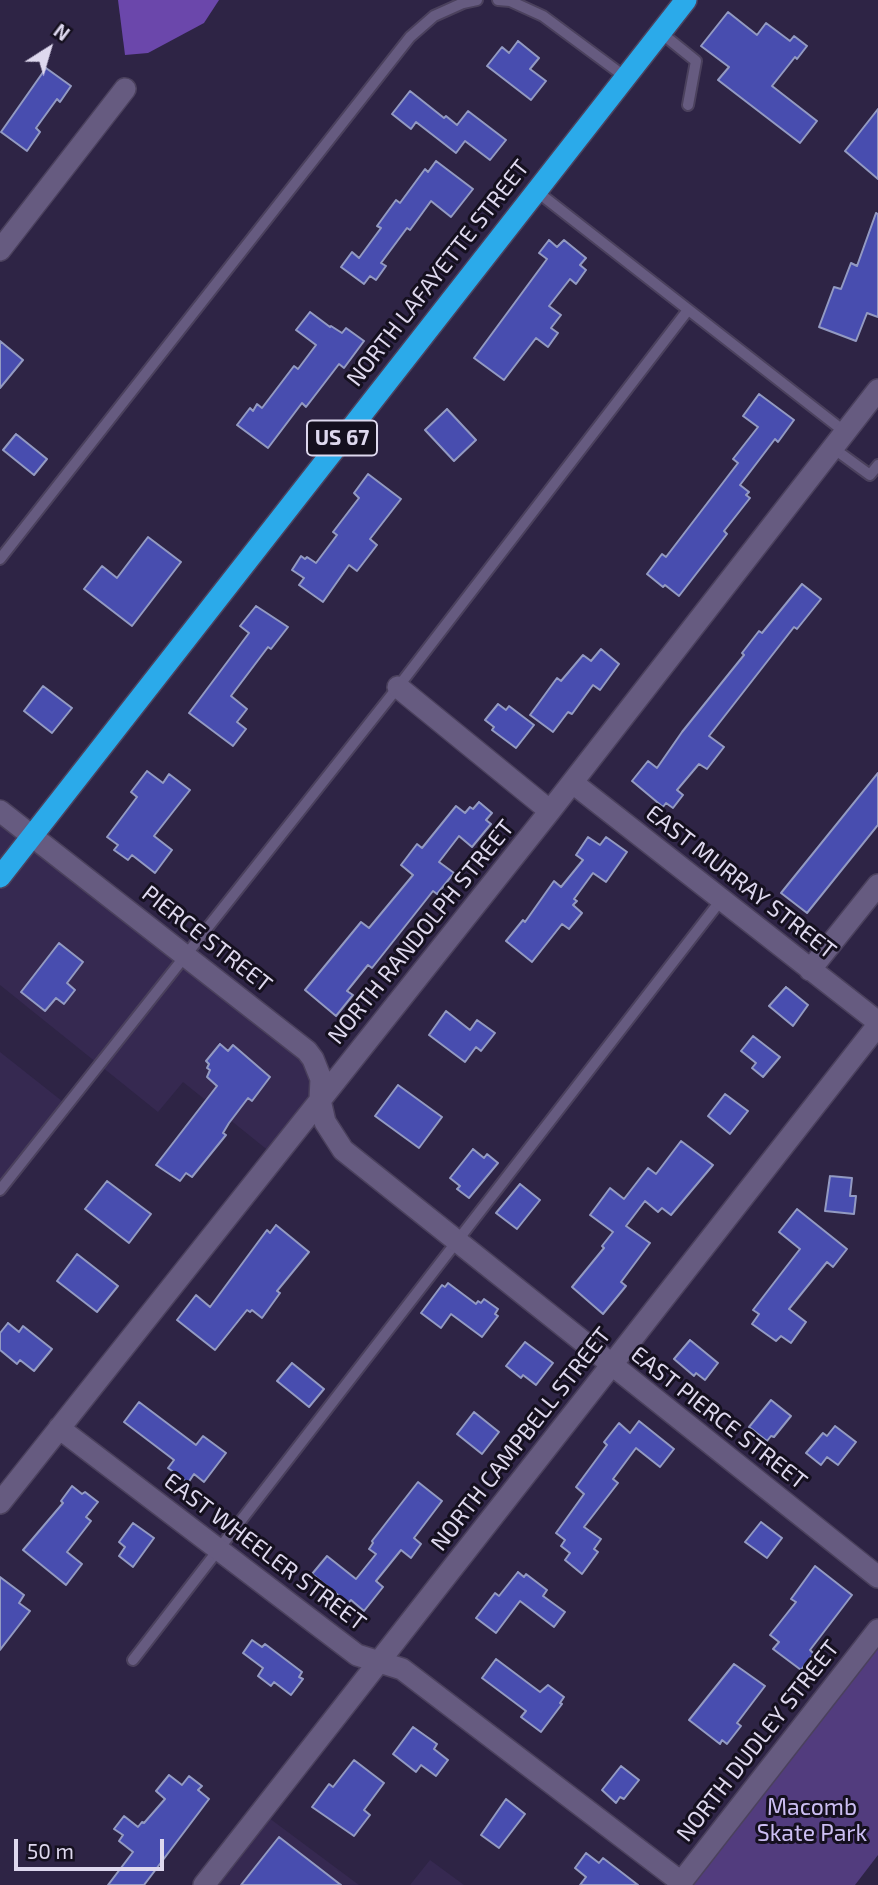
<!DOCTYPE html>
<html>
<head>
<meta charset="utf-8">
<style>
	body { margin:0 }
	#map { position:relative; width:878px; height:1885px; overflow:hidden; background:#2e2445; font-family:"Exo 2",sans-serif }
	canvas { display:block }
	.north { position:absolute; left:14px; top:14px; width:70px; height:70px; -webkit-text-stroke:5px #15101f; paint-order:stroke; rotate:37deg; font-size:19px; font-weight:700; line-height:28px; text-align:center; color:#ded8ee }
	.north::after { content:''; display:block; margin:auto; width:24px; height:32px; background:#ded8ee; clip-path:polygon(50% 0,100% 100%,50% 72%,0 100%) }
	.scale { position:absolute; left:14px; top:1839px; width:150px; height:32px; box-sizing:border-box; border:4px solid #ded8ee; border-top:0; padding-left:9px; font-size:21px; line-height:24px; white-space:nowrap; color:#ded8ee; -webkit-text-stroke:5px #15101f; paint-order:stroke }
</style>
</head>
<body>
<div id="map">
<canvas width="878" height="1885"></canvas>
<div class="north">N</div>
<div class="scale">50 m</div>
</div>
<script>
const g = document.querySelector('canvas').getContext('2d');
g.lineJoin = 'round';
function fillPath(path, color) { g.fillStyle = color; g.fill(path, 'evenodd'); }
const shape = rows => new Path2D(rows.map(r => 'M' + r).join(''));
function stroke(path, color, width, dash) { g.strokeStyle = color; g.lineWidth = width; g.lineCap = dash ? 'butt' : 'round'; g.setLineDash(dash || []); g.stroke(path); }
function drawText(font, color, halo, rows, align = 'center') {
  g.font = font + ' "Exo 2",sans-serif'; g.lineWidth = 6; g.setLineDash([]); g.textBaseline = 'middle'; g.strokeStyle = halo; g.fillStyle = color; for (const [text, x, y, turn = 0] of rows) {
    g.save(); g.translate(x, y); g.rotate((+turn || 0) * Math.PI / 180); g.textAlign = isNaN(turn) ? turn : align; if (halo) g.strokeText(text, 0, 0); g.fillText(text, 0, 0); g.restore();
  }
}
fillPath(shape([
	[0,811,307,1051,321,1079,275,1156,183,1082,158,1112,0,985],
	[0,1052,67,1105,0,1190],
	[261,1812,359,1885,203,1885],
	[430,1860,464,1885,410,1885]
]), '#362951');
fillPath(shape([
	[878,1630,878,1855,855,1885,684,1885]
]), '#523c7e');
fillPath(shape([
	[118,0,219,0,204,23,148,53,125,55]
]), '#6b47ab');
const building = shape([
	[728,12,757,35,766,23,790,41,794,36,807,46,797,59,795,57,772,86,817,121,800,143,718,80,729,67,701,46,728,12],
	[518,41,539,58,530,69,546,81,531,100,487,66,502,47,509,53,518,41],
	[46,68,71,86,60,102,57,99,36,128,40,132,27,151,1,132,46,68],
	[410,91,444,118,446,116,457,125,468,111,506,140,490,160,465,141,456,153,416,122,411,129,392,114,410,91],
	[878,109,878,179,845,151,878,109],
	[436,161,473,189,451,217,431,201,410,230,407,228,381,263,386,266,376,280,370,276,364,284,341,267,352,252,359,258,381,228,377,226,396,200,400,203,425,169,428,172,436,161],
	[876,213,878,214,878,317,867,313,856,341,819,327,834,287,841,289,851,263,857,266,876,213],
	[549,240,557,247,564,240,586,258,580,265,586,270,576,284,570,279,549,306,561,315,551,328,558,333,548,347,536,338,504,380,474,358,547,259,539,253,549,240],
	[310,312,330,327,331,326,342,333,346,328,364,341,344,368,339,364,306,407,302,403,268,448,237,425,250,408,253,411,257,404,262,408,294,366,298,369,316,345,296,330,310,312],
	[0,341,23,360,0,388,0,341],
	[759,394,794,420,778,442,775,439,740,485,749,492,746,495,750,498,724,531,727,534,679,596,665,585,663,587,647,574,662,554,666,557,738,463,733,459,758,427,743,416,759,394],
	[447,409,476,440,454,461,425,430,447,409],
	[16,434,47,459,34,475,3,450,16,434],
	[368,474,401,499,370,539,377,545,357,571,349,565,323,602,299,585,304,578,292,570,301,556,305,559,307,557,316,563,337,535,333,532,359,498,354,493,368,474],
	[148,537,181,562,132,626,84,589,102,566,117,578,148,537],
	[802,584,821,599,797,629,794,627,709,736,724,747,707,769,699,764,677,790,683,795,673,808,666,803,663,807,632,781,648,761,657,768,682,732,744,655,742,653,759,631,762,633,802,584],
	[256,606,288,627,271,649,268,647,231,696,247,709,237,722,246,729,233,746,189,713,249,633,240,626,256,606],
	[601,649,619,664,600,690,593,685,572,714,568,712,553,732,530,715,557,678,561,681,583,655,591,661,601,649],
	[43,686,72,708,52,733,24,711,43,686],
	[498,704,506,710,509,706,534,725,516,748,492,730,494,727,485,720,498,704],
	[147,771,163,783,169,774,190,790,154,836,172,850,155,873,132,855,128,860,114,850,118,845,107,837,137,797,131,792,147,771],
	[878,773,878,825,807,913,781,893,878,773],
	[479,802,492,813,486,820,491,824,472,847,459,836,439,862,454,873,437,894,433,891,372,968,368,965,347,991,353,995,336,1016,305,990,361,922,369,928,413,875,401,865,417,844,422,848,456,806,465,813,470,807,473,809,479,802],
	[588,837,600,845,606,837,627,852,606,882,593,873,574,899,577,901,573,905,582,913,569,929,562,924,532,962,506,941,523,920,525,922,554,881,561,887,583,860,576,855,588,837],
	[59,943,83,962,67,983,75,990,64,1004,56,998,45,1011,21,992,59,943],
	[786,987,808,1005,793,1026,769,1006,786,987],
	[446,1011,470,1030,477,1020,495,1033,481,1051,476,1047,465,1062,429,1035,446,1011],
	[753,1036,780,1057,763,1077,752,1068,756,1063,741,1051,753,1036],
	[220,1044,228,1051,233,1045,270,1077,252,1101,248,1098,229,1123,223,1133,226,1135,192,1177,186,1173,180,1181,156,1165,217,1086,207,1077,210,1070,207,1068,209,1064,206,1061,220,1044],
	[398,1085,442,1117,419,1148,375,1116,398,1085],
	[725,1094,748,1111,730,1134,708,1116,725,1094],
	[681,1141,713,1165,671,1215,662,1208,658,1212,645,1201,626,1226,650,1243,621,1282,626,1286,603,1314,572,1287,604,1248,602,1246,613,1232,590,1215,610,1188,624,1199,648,1168,656,1174,681,1141],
	[473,1149,484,1158,487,1154,498,1163,469,1198,457,1189,460,1186,450,1178,473,1149],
	[830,1176,852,1178,850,1196,856,1196,854,1214,825,1211,830,1176],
	[107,1181,151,1214,129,1243,85,1209,107,1181],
	[520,1184,540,1200,517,1229,496,1213,520,1184],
	[797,1209,847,1249,833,1267,827,1262,789,1309,806,1322,791,1343,781,1336,776,1341,752,1324,759,1314,753,1310,800,1249,779,1232,797,1209],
	[276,1225,309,1252,277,1291,280,1293,262,1318,252,1310,250,1312,247,1310,215,1350,177,1320,196,1295,210,1307,267,1230,270,1233,276,1225],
	[77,1254,118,1286,97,1312,57,1281,77,1254],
	[448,1283,476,1304,478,1301,481,1303,484,1299,498,1309,495,1314,498,1316,482,1337,451,1314,441,1328,421,1313,442,1285,445,1287,448,1283],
	[8,1323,19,1332,23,1326,52,1349,34,1371,20,1360,17,1364,0,1350,0,1333,8,1323],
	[690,1340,718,1363,705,1380,696,1373,694,1376,674,1359,690,1340],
	[525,1342,553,1363,536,1385,523,1375,521,1378,506,1366,525,1342],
	[292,1363,324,1389,309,1407,277,1381,292,1363],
	[771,1400,791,1416,774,1437,771,1436,767,1441,749,1427,771,1400],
	[139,1402,196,1445,203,1436,226,1453,204,1482,194,1474,188,1483,168,1468,174,1460,124,1422,139,1402],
	[474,1412,499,1432,482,1454,457,1434,474,1412],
	[639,1421,674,1449,660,1467,636,1448,613,1479,618,1483,584,1527,601,1539,594,1549,598,1552,582,1574,565,1560,570,1553,561,1546,565,1540,556,1533,584,1494,576,1487,607,1445,604,1442,619,1423,630,1433,639,1421],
	[835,1426,856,1442,838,1465,827,1457,821,1465,806,1453,823,1433,827,1436,835,1426],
	[418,1482,442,1501,414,1538,421,1544,411,1558,401,1550,376,1581,383,1587,364,1611,351,1600,348,1603,312,1574,327,1556,356,1579,376,1554,369,1549,373,1543,372,1541,418,1482],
	[72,1486,82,1494,85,1492,98,1502,86,1517,91,1521,67,1552,82,1564,66,1585,23,1550,63,1503,61,1501,72,1486],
	[761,1522,782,1538,767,1558,745,1542,761,1522],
	[133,1523,154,1538,133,1567,119,1556,125,1547,119,1542,133,1523],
	[815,1566,852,1595,810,1650,814,1654,801,1670,773,1649,779,1642,770,1635,796,1602,791,1599,815,1566],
	[518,1572,524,1577,526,1574,547,1590,543,1596,565,1612,554,1627,520,1601,496,1633,476,1618,495,1593,499,1596,518,1572],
	[0,1577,24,1595,19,1603,30,1611,0,1650,0,1577],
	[252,1640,262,1647,265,1644,302,1672,299,1677,303,1679,291,1695,274,1682,271,1686,258,1676,263,1668,243,1653,252,1640],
	[496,1659,540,1692,548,1685,564,1697,560,1703,562,1704,541,1732,521,1717,526,1711,482,1678,496,1659],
	[734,1664,765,1686,737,1723,741,1726,727,1744,722,1740,720,1744,689,1720,734,1664],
	[413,1727,437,1744,434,1749,448,1760,436,1776,421,1765,416,1772,393,1754,413,1727],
	[354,1760,384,1783,364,1810,370,1815,354,1836,312,1807,329,1784,333,1787,354,1760],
	[621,1766,639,1780,624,1799,620,1797,616,1803,602,1790,621,1766],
	[169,1775,182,1785,189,1776,202,1786,198,1790,209,1799,144,1885,108,1885,133,1852,119,1841,123,1835,114,1829,124,1816,138,1827,142,1822,144,1823,165,1799,156,1791,169,1775],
	[506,1799,525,1814,499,1848,481,1835,506,1799],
	[279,1837,341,1885,241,1885,279,1837],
	[586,1853,599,1863,603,1858,638,1885,580,1885,586,1877,575,1868,586,1853]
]);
fillPath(building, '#484daf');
stroke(building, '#939ac2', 2);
const lane = shape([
	[498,0,510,1,543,16,624,76],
	[660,32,696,61,688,105],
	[535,190,845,432],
	[833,448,870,475,878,465],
	[0,559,410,37,434,16,463,3,477,0],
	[0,1190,398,687,688,310],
	[133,1660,721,900]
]);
const street = shape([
	[0,250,125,89],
	[398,687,550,811],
	[573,783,878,1022],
	[0,811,307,1051,313,1059,321,1079,320,1100,325,1122,343,1150,878,1577],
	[810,970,878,885],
	[59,1428,357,1655,402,1669,681,1882],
	[0,1503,550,811,878,390],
	[204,1885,878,1025],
	[679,1885,878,1630]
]);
const highway = shape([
	[0,877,686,0]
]);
stroke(lane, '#4b415d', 14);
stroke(street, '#4b415d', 24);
stroke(highway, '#4b415d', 24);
stroke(lane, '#665b80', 10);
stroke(street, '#665b80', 21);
stroke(highway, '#2baaea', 21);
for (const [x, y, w] of [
	[342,438,70]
]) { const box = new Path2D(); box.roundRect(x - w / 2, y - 17.5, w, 35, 5); g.fillStyle = '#15101f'; g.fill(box); stroke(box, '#ded8ee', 2); }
drawText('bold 21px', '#ded8ee', null, [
	["US 67",342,438]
]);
drawText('23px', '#ded8ee', '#15101f', [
	["NORTH LAFAYETTE STREET",438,273,-52],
	["EAST MURRAY STREET",741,882,38],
	["NORTH RANDOLPH STREET",421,932,-51],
	["PIERCE STREET",207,939,38],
	["EAST PIERCE STREET",719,1418,38],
	["NORTH CAMPBELL STREET",521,1439,-52],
	["EAST WHEELER STREET",265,1552,37],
	["NORTH DUDLEY STREET",758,1741,-52]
]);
drawText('23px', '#ccbef3', '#15101f', [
	["Macomb",812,1807],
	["Skate Park",812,1833]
]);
</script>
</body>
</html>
